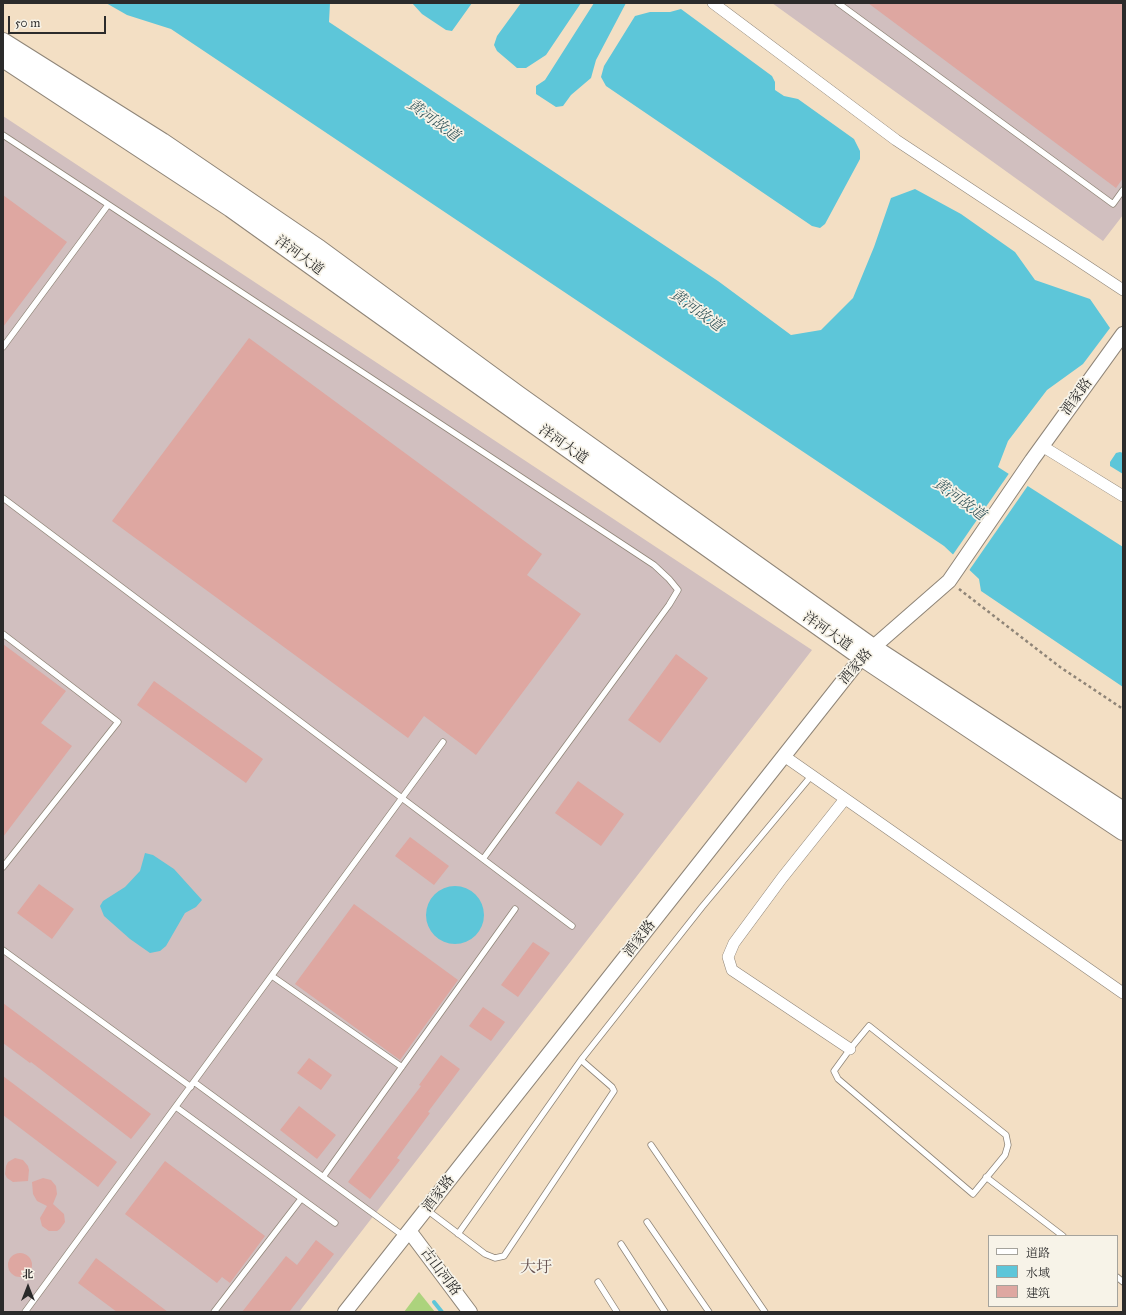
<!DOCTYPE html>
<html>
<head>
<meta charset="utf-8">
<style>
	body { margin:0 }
	#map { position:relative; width:1126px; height:1315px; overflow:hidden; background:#f3dfc4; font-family:"IM FELL Great Primer","Noto Serif SC",serif }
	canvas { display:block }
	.frame { position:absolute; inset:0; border:4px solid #2b2b2b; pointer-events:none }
	.legend { position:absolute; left:988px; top:1235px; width:130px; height:72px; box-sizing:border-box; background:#f7f3e8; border:1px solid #a5a39c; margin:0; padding:5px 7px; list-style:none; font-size:12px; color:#2b2b2b }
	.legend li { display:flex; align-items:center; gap:8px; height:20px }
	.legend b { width:20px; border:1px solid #a5a39c }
	.north { position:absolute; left:8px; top:1267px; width:40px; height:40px; -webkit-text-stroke:3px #f7f3e8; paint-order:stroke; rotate:0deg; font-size:11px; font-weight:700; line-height:16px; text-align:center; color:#2b2b2b }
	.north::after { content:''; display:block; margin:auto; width:14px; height:18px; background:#2b2b2b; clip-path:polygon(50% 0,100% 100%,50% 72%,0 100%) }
	.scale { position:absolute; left:8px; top:16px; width:98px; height:18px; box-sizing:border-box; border:2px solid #2b2b2b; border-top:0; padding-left:5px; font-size:12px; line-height:14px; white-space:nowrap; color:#2b2b2b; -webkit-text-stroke:3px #f7f3e8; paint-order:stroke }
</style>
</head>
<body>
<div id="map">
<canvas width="1126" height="1315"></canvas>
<div class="frame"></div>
<ul class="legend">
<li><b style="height:5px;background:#fff"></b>道路</li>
<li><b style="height:11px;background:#5dc6d9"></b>水域</li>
<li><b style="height:11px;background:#dea7a1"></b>建筑</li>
</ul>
<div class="north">北</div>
<div class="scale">50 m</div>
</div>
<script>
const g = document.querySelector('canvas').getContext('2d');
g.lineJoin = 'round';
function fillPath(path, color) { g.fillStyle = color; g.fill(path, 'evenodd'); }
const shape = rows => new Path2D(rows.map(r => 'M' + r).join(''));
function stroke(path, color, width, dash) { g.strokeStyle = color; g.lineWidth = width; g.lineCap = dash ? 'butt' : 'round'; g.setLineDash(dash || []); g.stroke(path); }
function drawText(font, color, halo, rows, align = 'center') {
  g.font = font + ' "IM FELL Great Primer","Noto Serif SC",serif'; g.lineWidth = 3.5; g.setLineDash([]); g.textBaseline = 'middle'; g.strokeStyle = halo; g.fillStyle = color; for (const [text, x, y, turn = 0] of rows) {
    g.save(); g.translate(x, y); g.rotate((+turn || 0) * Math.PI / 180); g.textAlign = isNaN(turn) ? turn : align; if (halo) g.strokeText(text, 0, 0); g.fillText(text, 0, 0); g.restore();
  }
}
fillPath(shape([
	[772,3,1123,3,1123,215,1103,241],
	[3,116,812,650,299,1312,3,1312]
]), '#d1bfbf');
fillPath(shape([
	[419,1292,435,1312,404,1312]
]), '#acd37d');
fillPath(shape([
	[106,3,330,3,329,22,718,281,791,335,821,330,853,298,874,247,891,198,915,189,961,214,1015,252,1035,280,1090,299,1110,328,1083,364,1047,390,1008,441,998,467,1123,547,1123,687,981,591,979,579,944,546,171,29,127,15],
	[412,3,472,3,452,31,446,30,422,14],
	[521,3,581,3,546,55,526,68,517,68,497,51,494,45,497,36],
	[594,3,626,3,596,60,591,78,571,95,563,106,556,107,536,94,536,86,545,80],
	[681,9,772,76,775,82,775,90,784,96,798,99,854,139,860,151,860,159,825,224,820,228,812,226,606,86,601,77,604,66,635,16,650,12,670,12],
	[1120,452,1123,453,1123,474,1110,466,1110,462,1116,453],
	[145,853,153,855,174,869,202,900,196,907,185,913,166,946,160,951,150,953,130,939,104,916,100,906,103,901,125,887,140,871],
	'426 915a29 29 0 1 1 58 0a29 29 0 1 1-58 0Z'
]), '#5dc6d9');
fillPath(shape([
	[1010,472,1029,484,968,572,952,556]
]), '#f3dfc4');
stroke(shape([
	[434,1302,442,1312]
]), '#5dc6d9', 4);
fillPath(shape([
	[868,3,1123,3,1123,178,1116,188],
	[3,195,67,242,3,327],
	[249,338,542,554,527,575,581,614,476,755,424,716,408,738,112,521],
	[3,644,66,691,41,723,72,746,3,837],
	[676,654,708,678,660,743,628,720],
	[154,681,263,759,246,783,137,705],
	[578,781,624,814,601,846,555,813],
	[410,837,449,866,434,885,395,856],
	[39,884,74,909,52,939,17,913],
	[354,904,458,980,400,1060,295,984],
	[533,942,550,953,518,997,501,985],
	[3,1003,151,1114,131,1139,31,1062,30,1063,3,1043],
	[483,1007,505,1022,491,1041,469,1026],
	[441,1055,460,1069,428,1112,430,1113,397,1158,400,1160,370,1199,348,1182,421,1086,419,1085],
	[309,1058,332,1075,321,1090,297,1073],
	[3,1076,117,1162,98,1187,3,1115],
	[299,1106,336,1135,317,1159,280,1130],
	[15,1158,23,1160,28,1166,29,1170,28,1181,13,1182,7,1178,5,1174,6,1166,8,1162],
	[165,1161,265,1236,230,1283,222,1277,217,1283,125,1214],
	[43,1178,51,1180,56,1186,57,1194,53,1204,64,1214,65,1222,60,1229,57,1231,49,1231,42,1226,40,1218,47,1206,37,1201,33,1194,32,1182],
	[316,1240,334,1254,289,1312,242,1312,286,1256,297,1265],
	'8 1265a12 12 0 1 1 24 0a12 12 0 1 1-24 0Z',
	[96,1258,168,1312,117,1312,78,1283]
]), '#dea7a1');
const service = shape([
	[838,3,1113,204,1123,190],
	[3,135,654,565,669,579,678,590,669,605,483,859],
	[3,347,108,205],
	[3,498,572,926],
	[3,634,118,722,3,867],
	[3,950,191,1087],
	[272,976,402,1067],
	[869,1026,1006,1135,1008,1145,1005,1155,973,1194,838,1079,834,1071,850,1049,869,1026],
	[194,1082,405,1237],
	[176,1107,335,1223],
	[651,1145,765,1312],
	[323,1177,515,909],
	[986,1177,1063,1236],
	[427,1210,485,1254,495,1258,504,1256,614,1091,612,1087,581,1060],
	[647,1222,709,1312],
	[458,1234,581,1060,702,907,812,775],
	[621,1244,665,1312],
	[1117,1277,1123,1282],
	[598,1282,617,1312],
	[25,1312,443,742],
	[214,1312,301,1199]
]);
const minor = shape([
	[713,3,896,140,1123,290],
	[1042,446,1123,496],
	[784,756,1123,993],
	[845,799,782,878,734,943,728,957,732,970,850,1049]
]);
const tertiary = shape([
	[410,1232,470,1312],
	[345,1312,862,657,949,581,1032,460,1123,334]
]);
const primary = shape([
	[3,42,162,142,319,249,518,395,873,648,1123,811],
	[3,58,231,208,452,366,862,657,1123,831]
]);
stroke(service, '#8f8578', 7);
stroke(minor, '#8f8578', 12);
stroke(tertiary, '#8f8578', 16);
stroke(primary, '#8f8578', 20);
stroke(shape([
	[959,589,1060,667,1123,709]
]), '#8f8578', 2.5, [3, 3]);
stroke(service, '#fff', 5.5);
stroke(minor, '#fff', 11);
stroke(tertiary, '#fff', 14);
stroke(primary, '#fff', 18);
drawText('14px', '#2b2b2b', '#f7f3e8', [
	["洋河大道",299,256,36],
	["酒家路",1077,397,-54],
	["洋河大道",563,445,35],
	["洋河大道",827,632,35],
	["酒家路",856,667,-49],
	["酒家路",640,939,-52],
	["酒家路",439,1194,-52],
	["古山河路",440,1272,53]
]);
drawText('italic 15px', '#3a5a5f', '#f7f3e8', [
	["黄河故道",433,121,36],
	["黄河故道",696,311,36],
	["黄河故道",959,500,36]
]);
drawText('16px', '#6a5654', '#f7f3e8', [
	["大圩",536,1268]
]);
</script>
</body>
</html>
